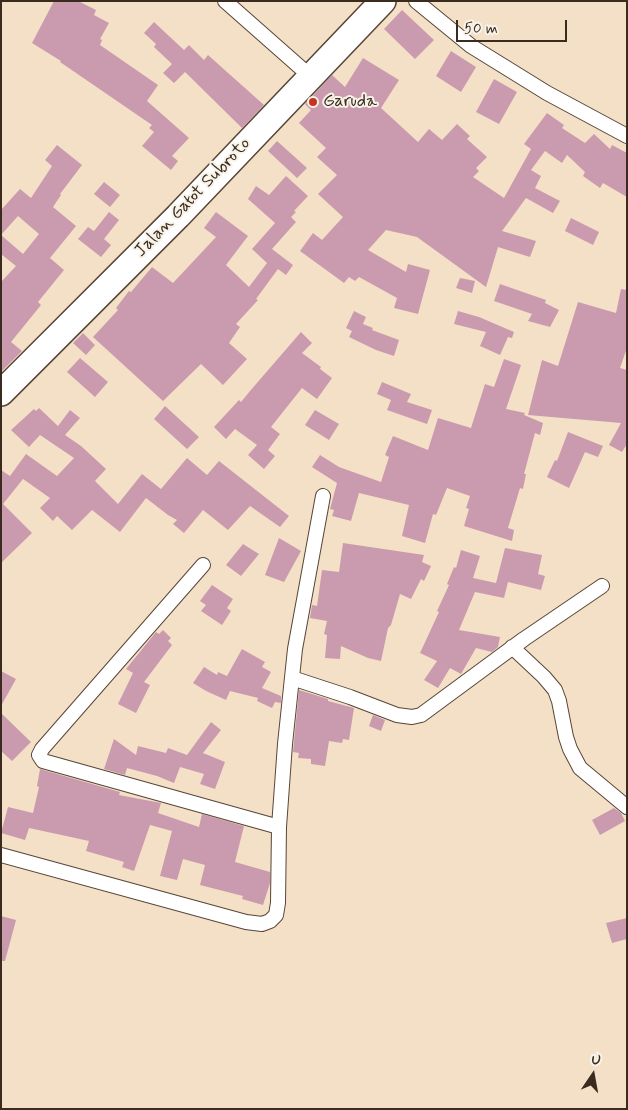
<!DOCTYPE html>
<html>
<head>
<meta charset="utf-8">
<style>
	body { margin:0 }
	#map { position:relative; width:628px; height:1110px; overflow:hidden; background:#f4e0c7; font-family:Mynerve,sans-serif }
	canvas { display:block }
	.frame { position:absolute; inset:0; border:2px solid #3b2a1e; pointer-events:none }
	.north { position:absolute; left:568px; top:1050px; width:50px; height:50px; -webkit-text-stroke:4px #f7f3e8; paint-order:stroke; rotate:12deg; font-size:14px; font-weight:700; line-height:20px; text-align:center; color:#3b2a1e }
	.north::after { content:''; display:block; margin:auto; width:18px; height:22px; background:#3b2a1e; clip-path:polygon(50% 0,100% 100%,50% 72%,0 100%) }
	.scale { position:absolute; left:456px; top:20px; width:111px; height:22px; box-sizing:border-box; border:2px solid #3b2a1e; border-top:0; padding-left:6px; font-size:15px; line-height:18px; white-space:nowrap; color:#3b2a1e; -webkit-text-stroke:4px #f7f3e8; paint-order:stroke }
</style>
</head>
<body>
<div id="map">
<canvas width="628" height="1110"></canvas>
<div class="frame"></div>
<div class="north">U</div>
<div class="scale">50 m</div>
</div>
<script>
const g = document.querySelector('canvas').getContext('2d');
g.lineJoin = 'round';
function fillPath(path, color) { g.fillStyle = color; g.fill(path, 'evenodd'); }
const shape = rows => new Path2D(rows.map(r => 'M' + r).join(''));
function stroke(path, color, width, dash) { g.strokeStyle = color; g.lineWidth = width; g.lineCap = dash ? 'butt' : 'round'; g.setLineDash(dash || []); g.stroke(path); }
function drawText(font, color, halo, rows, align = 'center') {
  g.font = font + ' Mynerve,sans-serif'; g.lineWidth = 4; g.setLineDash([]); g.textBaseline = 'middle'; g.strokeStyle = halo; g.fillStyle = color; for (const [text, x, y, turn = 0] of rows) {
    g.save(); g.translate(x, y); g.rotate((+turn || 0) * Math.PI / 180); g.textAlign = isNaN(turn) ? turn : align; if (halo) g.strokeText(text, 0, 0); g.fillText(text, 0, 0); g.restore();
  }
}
fillPath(shape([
	[54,1,78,1,96,10,94,15,109,23,100,39,102,40,100,45,158,85,147,101,189,138,172,156,178,161,171,170,142,146,154,132,149,128,152,125,60,62,61,61,32,43],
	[402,10,434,40,415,59,384,29],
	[154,22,184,50,189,45,204,60,208,55,264,105,242,128,185,72,174,83,163,73,172,64,154,47,156,44,144,33],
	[451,51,476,67,461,92,436,76],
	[363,58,399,80,381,108,418,142,429,129,442,140,457,124,470,136,467,139,487,157,476,168,479,171,473,177,504,198,531,149,524,144,547,113,564,125,562,128,585,143,594,134,610,149,612,145,627,153,627,197,603,183,600,188,583,176,585,172,567,155,562,163,545,151,531,170,541,176,535,188,560,201,553,213,526,198,502,231,536,241,530,257,498,247,486,287,417,237,386,230,368,250,406,272,408,264,430,270,418,314,394,308,397,298,359,277,355,281,349,277,344,283,300,251,313,233,322,240,343,217,318,194,337,175,317,157,326,148,299,123,311,110,305,104,332,75,345,87],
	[494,79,517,92,499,124,476,112],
	[277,141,307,168,297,178,268,151],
	[57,145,82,165,60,194,61,195,53,207,76,226,50,258,64,270,38,302,41,305,11,342,22,351,1,372,1,282,16,266,1,254,1,210,20,189,31,198,52,166,45,160],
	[18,216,39,234,23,254,1,235],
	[286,176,308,196,294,211,296,212,291,217,296,222,272,249,293,265,286,275,278,269,256,299,258,300,236,324,240,327,229,343,247,359,223,385,201,364,163,401,93,337,118,310,116,308,129,291,131,292,152,267,173,283,216,237,204,228,216,212,248,236,226,265,249,287,267,263,252,249,275,223,248,199,256,186,269,195],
	[104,182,120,195,110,207,94,194],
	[109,212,119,220,104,239,111,245,101,257,78,239,88,227,94,231],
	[571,218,599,232,593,245,565,231],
	[460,278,475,281,472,293,456,288],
	[500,284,546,300,545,303,559,310,550,327,528,321,532,314,494,301],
	[621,289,627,290,627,348,620,368,627,370,627,444,622,452,609,445,621,423,528,415,542,360,558,366,578,302,616,313],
	[354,311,366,317,363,324,373,328,372,330,399,340,394,356,376,350,349,337,352,331,346,328],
	[458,311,479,317,514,332,512,338,508,337,500,355,480,346,486,332,454,324],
	[301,332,312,343,302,353,321,367,320,369,332,378,317,399,302,388,271,427,280,434,268,450,275,456,264,469,248,455,257,445,235,429,226,439,214,427,239,400,241,402,250,391],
	[83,333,95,345,86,355,73,343],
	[80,358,108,382,95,397,67,372],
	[504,359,521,365,506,409,525,413,524,415,543,423,540,435,535,433,524,474,526,474,523,489,520,488,508,528,514,530,512,541,464,526,469,509,466,508,470,496,447,488,436,515,433,514,425,543,402,536,409,505,359,493,351,521,332,516,334,510,330,509,337,483,312,467,320,455,339,467,381,482,389,457,385,455,393,436,428,450,438,418,471,428,485,384,494,387],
	[382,382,411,394,407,402,432,410,427,424,387,410,391,400,377,394],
	[165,406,199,437,187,449,154,419],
	[39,408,58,426,70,410,80,418,65,435,81,446,106,469,95,481,118,504,142,474,161,489,187,458,207,475,219,461,289,516,280,527,250,506,228,530,203,510,184,533,173,524,177,520,168,515,146,498,120,532,92,510,72,530,57,516,53,521,40,508,50,498,23,479,3,504,32,533,1,563,1,470,10,476,26,454,57,476,74,458,40,435,29,447,11,430,34,409,36,411],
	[315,410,339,424,329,440,305,425],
	[568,432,603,446,598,457,585,452,569,488,547,477,555,460,557,461],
	[279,538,301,551,284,582,265,575],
	[343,543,424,555,422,562,431,566,424,581,421,579,411,599,400,594,391,625,388,628,381,661,368,658,341,646,340,659,325,658,327,635,324,634,327,621,310,618,312,605,317,606,322,570,339,572],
	[243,544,259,554,241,576,226,565],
	[505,548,542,555,538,574,545,576,541,590,508,582,504,598,475,592,459,630,500,637,498,647,492,652,476,648,461,674,450,668,438,688,424,680,437,661,420,653,439,612,437,611,449,585,447,584,454,567,456,568,461,550,480,556,473,578,496,583],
	[212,585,233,599,227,608,231,611,222,625,201,611,206,605,200,601],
	[163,630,171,638,168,641,172,645,144,682,150,685,136,713,118,704,133,673,126,669,156,632,159,634],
	[242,649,265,662,262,667,271,672,262,688,281,696,281,703,275,702,272,708,257,701,258,698,230,691,226,700,206,691,193,683,204,667,217,675,218,672,227,676],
	[1,671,16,679,1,706],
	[299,690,328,699,328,701,354,708,349,740,343,739,342,743,329,741,325,766,311,764,311,759,298,758,299,753,293,752],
	[1,713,31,742,12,761,1,751],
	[373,715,385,720,381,731,369,726],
	[211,722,221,730,203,753,225,762,215,789,200,784,204,774,180,767,174,783,157,776,127,768,125,775,104,769,114,739,136,755,138,746,166,753,168,748,187,755],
	[40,769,120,792,119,795,161,803,158,813,199,827,202,814,244,826,235,862,270,872,270,883,263,905,242,899,243,896,200,885,205,865,183,859,177,880,160,876,172,831,150,825,134,871,122,867,124,862,86,851,89,841,29,828,25,840,1,833,8,807,33,813,39,787,37,786],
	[614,808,621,813,625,821,600,835,592,820],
	[1,916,16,920,5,961,1,961],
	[627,918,627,939,612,943,606,923]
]), '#ca9bae');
const street = shape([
	[225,1,310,76],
	[416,1,471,46,547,93,627,136],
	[203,565,42,749,39,755,43,761,279,827],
	[512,647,544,677,555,690,559,701,566,737,570,749,580,768,627,807],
	[292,678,350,697,397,715,412,717,421,715,524,639,602,586],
	[1,855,246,922,262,924,270,921,276,915,278,903,279,827,285,744,295,649,323,496]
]);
const highway = shape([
	[1,393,178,216,383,1]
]);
stroke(street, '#574537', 16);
stroke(highway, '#574537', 28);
stroke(street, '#fff', 14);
stroke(highway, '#fff', 25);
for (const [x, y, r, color] of [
	[313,102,5,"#c8321e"]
]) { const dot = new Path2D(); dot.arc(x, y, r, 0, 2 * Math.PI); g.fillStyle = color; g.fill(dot); stroke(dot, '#f7f3e8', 2); }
drawText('18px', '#3b2a1e', '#f7f3e8', [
	["Garuda",323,102]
], 'left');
drawText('18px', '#3b2a1e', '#f7f3e8', [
	["Jalan Gatot Subroto",193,198,-46]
]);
</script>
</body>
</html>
